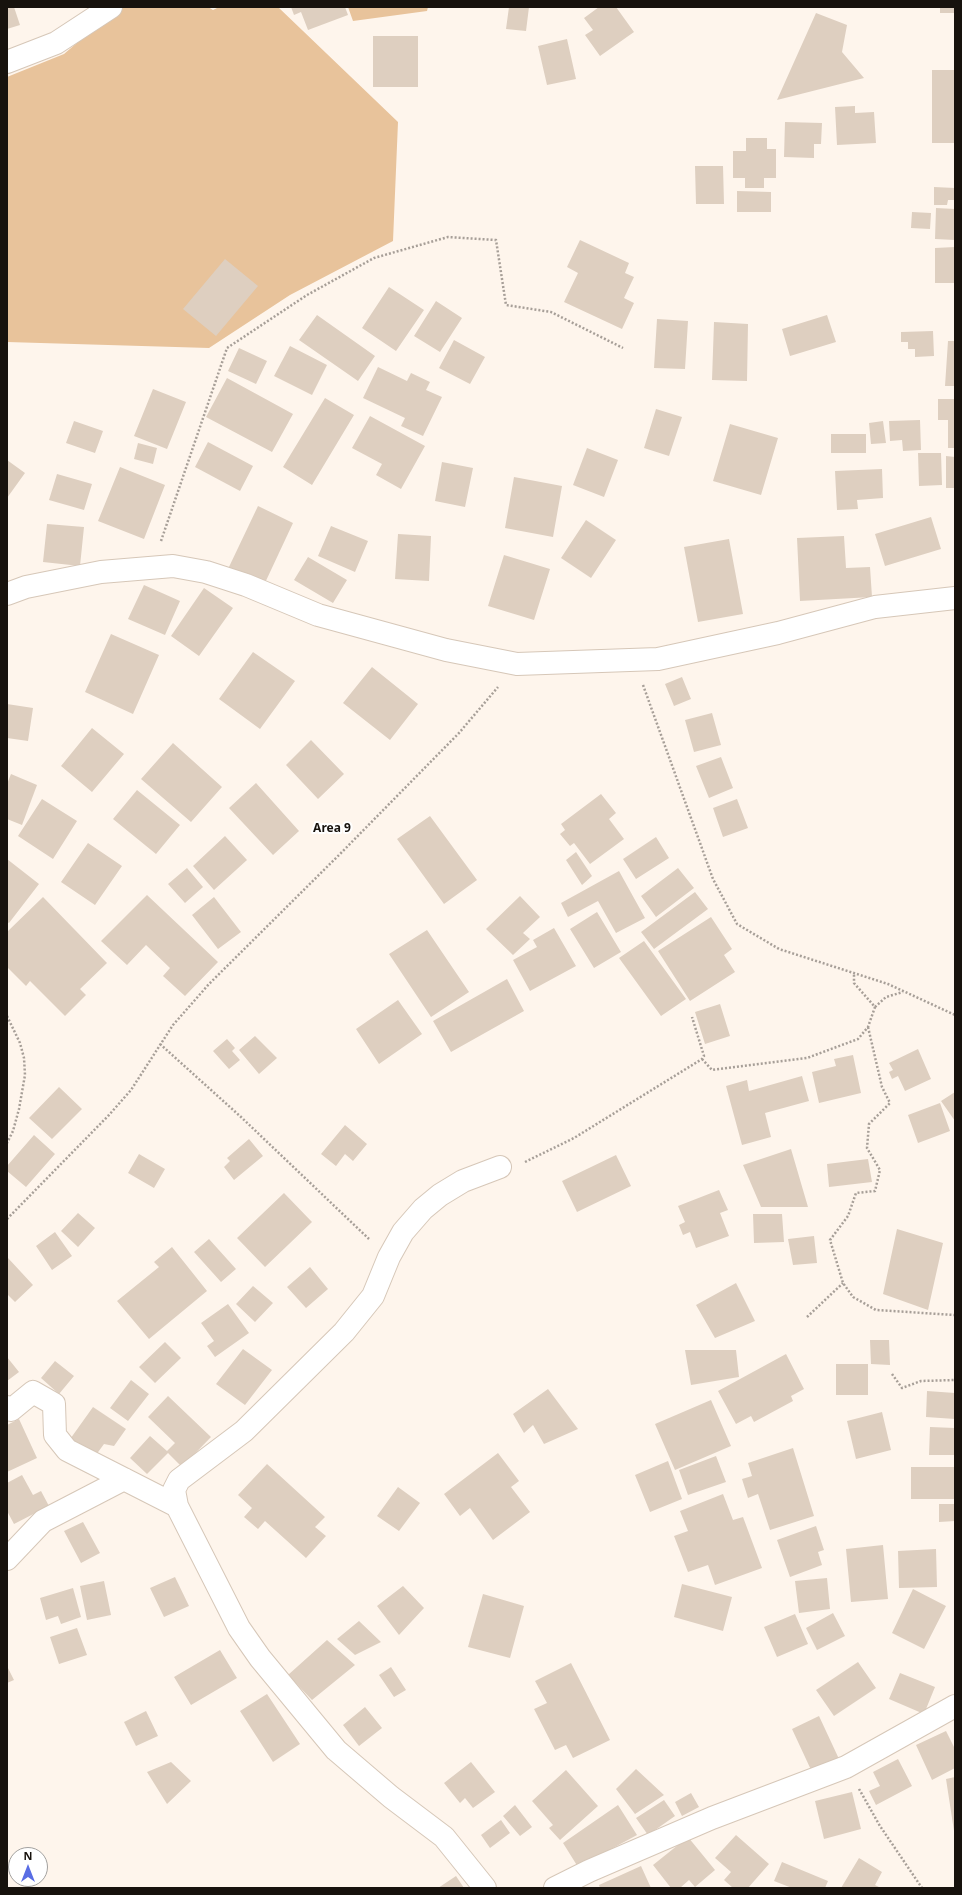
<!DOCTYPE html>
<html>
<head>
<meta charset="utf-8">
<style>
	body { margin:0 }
	#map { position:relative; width:962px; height:1895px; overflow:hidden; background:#fef5ec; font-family:"Noto Sans",sans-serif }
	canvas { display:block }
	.frame { position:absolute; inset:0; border:8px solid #17120d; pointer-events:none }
	.north { position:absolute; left:8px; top:1847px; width:40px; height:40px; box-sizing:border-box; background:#fff; border:1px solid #a2a09e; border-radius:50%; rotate:0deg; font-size:11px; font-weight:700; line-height:16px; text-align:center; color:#17120d }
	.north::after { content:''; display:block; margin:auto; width:14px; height:18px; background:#596de4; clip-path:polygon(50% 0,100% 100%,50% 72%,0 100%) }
</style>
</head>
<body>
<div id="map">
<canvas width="962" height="1895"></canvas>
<div class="frame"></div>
<div class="north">N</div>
</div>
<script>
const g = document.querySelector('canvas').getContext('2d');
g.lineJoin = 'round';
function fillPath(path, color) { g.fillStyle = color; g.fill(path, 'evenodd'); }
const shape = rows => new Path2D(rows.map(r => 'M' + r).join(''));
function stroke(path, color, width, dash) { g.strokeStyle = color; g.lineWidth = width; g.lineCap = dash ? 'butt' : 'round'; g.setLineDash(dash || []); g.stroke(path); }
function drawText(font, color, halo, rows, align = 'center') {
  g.font = font + ' "Noto Sans",sans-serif'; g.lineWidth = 4; g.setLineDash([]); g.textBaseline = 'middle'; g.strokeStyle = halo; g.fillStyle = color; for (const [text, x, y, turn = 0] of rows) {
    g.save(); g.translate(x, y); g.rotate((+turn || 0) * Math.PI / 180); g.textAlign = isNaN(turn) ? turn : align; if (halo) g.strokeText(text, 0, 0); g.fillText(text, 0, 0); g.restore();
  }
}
fillPath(shape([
	[119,7,208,7,213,10,219,7,278,7,398,122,393,241,290,295,209,348,7,342,7,77,64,54],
	[348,7,428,7,427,11,353,21]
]), '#e8c39b');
fillPath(shape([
	[7,7,14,7,20,25,7,29],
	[291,7,345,7,348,15,308,30,301,12,294,15],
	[509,7,529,7,526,31,506,29],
	[599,7,616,7,634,32,600,56,585,35,593,30,584,18],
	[940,7,955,7,955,13,940,13],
	[816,13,847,25,842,52,864,78,777,100],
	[373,36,418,36,418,87,373,87],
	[567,39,576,79,547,85,538,46],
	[932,70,955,70,955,143,932,143],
	[855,106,855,113,874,112,876,143,837,145,835,107],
	[785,122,822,123,821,144,814,144,814,158,784,157],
	[746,138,767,138,767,149,776,149,776,178,764,178,764,188,745,188,745,178,733,178,733,151,746,151],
	[695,166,723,166,724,204,696,204],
	[934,187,955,188,955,200,948,200,947,205,934,205],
	[737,191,771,192,771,212,737,212],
	[936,208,955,209,955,240,935,239],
	[912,212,931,213,930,229,911,228],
	[580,240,629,263,625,273,634,277,624,298,634,303,622,329,564,302,578,273,567,267],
	[955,247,955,283,935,283,935,248],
	[225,259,258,286,216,336,183,309],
	[389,287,424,310,396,351,362,328],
	[436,301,462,318,440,352,414,336],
	[317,315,375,356,358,381,299,340],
	[827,315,836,342,790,356,782,329],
	[657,319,688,321,685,369,654,368],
	[714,322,748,324,747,381,712,380],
	[933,331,934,356,915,357,915,349,908,349,908,342,901,342,901,332],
	[454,340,485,357,470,384,439,368],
	[948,341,955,341,955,386,945,386],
	[290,346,327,365,312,395,274,376],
	[239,348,267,361,256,384,228,371],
	[378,367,407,381,411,373,430,382,426,390,442,397,423,436,401,426,405,418,363,398],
	[227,378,293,414,272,452,206,417],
	[153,389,186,402,167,449,134,436],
	[325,398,354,415,312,485,283,467],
	[938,399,955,399,955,448,948,448,948,420,938,420],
	[656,409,682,417,669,456,644,448],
	[370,416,425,446,401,489,376,475,382,464,352,448],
	[920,420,921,450,903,451,902,440,890,441,889,421],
	[74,421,103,431,95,453,66,443],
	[883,421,886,443,871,444,869,423],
	[730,424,778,438,761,495,713,481],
	[831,434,866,434,866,453,831,453],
	[208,442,253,466,240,491,195,467],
	[138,443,157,448,153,464,134,459],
	[587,448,618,460,604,497,573,485],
	[918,453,941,453,942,485,919,486],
	[946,456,955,457,955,488,946,488],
	[7,460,25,473,7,498],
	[442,462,473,468,465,507,435,501],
	[120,467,165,485,144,539,98,521],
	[882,469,883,498,857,500,858,509,837,510,835,471],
	[57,474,92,484,84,510,49,500],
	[514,477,562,486,553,537,505,528],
	[258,506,293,523,264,585,228,569],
	[931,517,941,549,885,566,875,534],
	[586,520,616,540,591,578,561,558],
	[47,524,84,527,80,566,43,562],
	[331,526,368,541,355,572,318,556],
	[398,534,431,536,429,581,395,579],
	[844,536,846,568,870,567,872,597,800,601,797,538],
	[729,539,743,614,698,622,684,547],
	[504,555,550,569,534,620,488,606],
	[308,557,347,580,333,603,294,580],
	[144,585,180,601,165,635,128,619],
	[204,588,233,608,199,656,171,636],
	[111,634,159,655,133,714,85,692],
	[253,652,295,681,260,729,219,699],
	[372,667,418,704,390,740,343,703],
	[682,677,691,699,674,706,665,684],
	[7,704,33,708,28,741,7,738],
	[712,713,721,745,694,752,685,720],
	[92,728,124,754,92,792,61,766],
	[311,740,344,774,318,799,286,765],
	[173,743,222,787,191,822,141,779],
	[721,757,733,788,709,798,696,766],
	[11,774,37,785,22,825,7,819,7,784],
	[256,783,299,831,273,855,229,808],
	[137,790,180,825,156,854,113,819],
	[601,794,616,813,609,819,624,839,590,864,574,843,570,846,560,834,565,830,561,824],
	[42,799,77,821,53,859,18,836],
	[737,799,748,828,723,837,713,808],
	[430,816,477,880,444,904,397,839],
	[225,836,247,860,214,890,193,866],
	[656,837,669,858,636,879,623,859],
	[88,843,122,866,95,905,61,882],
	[576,852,592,876,582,885,566,860],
	[7,859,39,884,9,923,7,922],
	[187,868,203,887,185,903,168,884],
	[678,868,694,888,656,917,641,896],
	[619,871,645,918,616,933,598,901,568,917,561,903],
	[695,892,708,909,654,949,641,932],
	[147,895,218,962,185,996,163,976,170,968,146,945,127,965,101,941],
	[520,896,540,917,523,933,530,939,513,955,486,929],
	[43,897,107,963,80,989,86,995,65,1016,30,981,26,986,7,967,7,932],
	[214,897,241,932,218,949,192,915],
	[597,912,621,952,594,968,570,929],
	[711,917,732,949,724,955,735,972,690,1001,658,951],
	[554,928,576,966,530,991,513,960,537,947,533,940],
	[427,930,469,992,431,1017,389,954],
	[644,941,686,999,661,1016,619,958],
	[507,979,524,1011,451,1052,433,1021],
	[398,1000,422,1034,379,1064,356,1029],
	[720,1004,730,1036,705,1044,695,1012],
	[255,1036,277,1058,259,1074,239,1050],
	[227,1039,235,1048,232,1051,240,1060,229,1069,213,1051],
	[918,1049,931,1079,905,1091,898,1076,892,1079,889,1072,893,1070,889,1063],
	[853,1055,861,1093,819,1103,812,1072,836,1066,834,1059],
	[802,1076,809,1101,765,1113,771,1137,742,1145,726,1086,747,1080,749,1091],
	[59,1087,82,1109,52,1139,29,1118],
	[955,1092,955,1121,941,1101],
	[940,1103,950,1131,918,1143,908,1115],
	[345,1125,367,1144,353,1161,345,1154,336,1166,321,1154],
	[34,1135,55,1154,26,1187,7,1171,7,1166],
	[249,1139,263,1156,234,1180,224,1167,230,1161,227,1158],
	[791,1149,808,1207,761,1207,743,1165],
	[139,1154,165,1169,154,1188,128,1173],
	[616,1155,631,1186,577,1212,562,1181],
	[868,1159,872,1182,829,1187,827,1164],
	[719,1190,728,1210,720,1213,729,1236,696,1248,690,1232,683,1235,679,1225,685,1222,678,1206],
	[284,1193,312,1222,265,1267,237,1238],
	[78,1213,95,1228,78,1247,61,1231],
	[753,1214,782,1214,784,1242,754,1243],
	[897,1229,943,1243,928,1310,883,1294],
	[55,1232,72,1256,52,1270,36,1246],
	[814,1236,817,1263,793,1265,788,1239],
	[209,1239,236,1269,221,1282,194,1252],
	[172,1247,207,1291,149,1339,117,1301,159,1267,154,1262],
	[8,1258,33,1285,15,1302,7,1294],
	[310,1267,328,1289,306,1308,287,1287],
	[736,1283,755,1321,715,1338,696,1305],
	[253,1286,273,1303,255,1322,236,1304],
	[228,1304,249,1333,215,1357,207,1346,214,1341,201,1323],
	[870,1340,889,1340,890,1365,871,1364],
	[165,1342,181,1358,155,1383,139,1367],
	[243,1349,272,1370,245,1405,216,1384],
	[685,1350,736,1350,739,1377,691,1385],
	[786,1354,804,1389,791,1396,793,1401,754,1422,751,1416,736,1424,718,1391],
	[7,1357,19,1372,7,1381],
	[55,1361,74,1376,59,1394,41,1378],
	[836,1364,868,1364,868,1395,836,1395],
	[131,1380,149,1394,128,1421,110,1408],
	[548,1389,578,1429,544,1444,533,1425,524,1433,513,1414],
	[927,1391,955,1393,955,1419,926,1417],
	[168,1396,211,1437,182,1467,168,1453,147,1474,130,1458,150,1436,167,1451,175,1443,148,1417],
	[711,1400,731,1446,675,1470,655,1424],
	[93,1407,126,1429,114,1446,104,1444,93,1459,68,1442],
	[882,1412,891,1450,856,1459,847,1421],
	[19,1419,37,1458,7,1472,7,1425],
	[930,1427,955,1428,955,1455,929,1455],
	[793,1448,814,1516,770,1530,758,1494,748,1498,742,1479,752,1476,748,1463],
	[498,1453,519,1481,511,1487,530,1512,493,1540,470,1508,460,1516,444,1494],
	[716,1456,726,1482,688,1495,679,1470],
	[668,1461,682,1499,650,1512,635,1475],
	[267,1464,325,1517,315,1527,326,1536,306,1558,265,1521,258,1529,244,1517,252,1508,238,1495],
	[911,1467,955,1467,955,1499,911,1499],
	[22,1475,33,1495,41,1491,49,1506,14,1524,7,1511,7,1483],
	[398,1487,420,1503,399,1531,377,1516],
	[723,1494,733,1520,743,1517,762,1568,715,1585,708,1565,688,1572,674,1536,688,1531,680,1511],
	[939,1504,955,1504,955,1521,939,1522],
	[83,1522,100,1553,81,1563,64,1531],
	[816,1526,824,1550,818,1552,822,1565,790,1577,777,1540],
	[883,1545,888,1599,851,1602,846,1549],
	[936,1549,937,1587,899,1588,898,1551],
	[175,1577,189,1606,164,1617,150,1588],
	[827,1578,830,1609,799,1613,795,1581],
	[104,1581,111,1615,87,1620,80,1586],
	[682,1584,732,1597,723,1631,674,1617],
	[403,1586,424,1608,399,1635,377,1606],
	[73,1588,81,1617,61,1624,58,1616,46,1620,40,1598],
	[913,1589,946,1606,924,1649,892,1633],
	[483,1594,524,1606,510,1658,468,1647],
	[833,1613,845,1636,817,1650,806,1628],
	[795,1614,808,1644,777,1657,764,1627],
	[359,1621,381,1642,355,1655,337,1639],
	[77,1628,87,1655,59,1664,50,1637],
	[327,1640,355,1665,312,1700,288,1675],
	[220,1650,237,1678,191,1705,174,1677],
	[858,1662,876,1688,834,1716,816,1690],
	[571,1663,610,1740,573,1758,566,1745,555,1750,534,1709,547,1703,535,1681],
	[7,1666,14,1680,7,1683],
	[391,1667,406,1690,394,1697,379,1675],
	[900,1673,935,1687,924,1714,889,1699],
	[267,1694,300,1744,273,1762,240,1711],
	[365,1707,382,1728,359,1746,343,1725],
	[146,1711,158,1736,136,1746,124,1722],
	[819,1716,839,1759,812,1772,792,1729],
	[946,1731,955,1749,955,1768,932,1780,916,1745],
	[898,1759,912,1786,876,1805,869,1791,880,1786,873,1772],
	[171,1762,191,1781,167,1804,147,1772],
	[471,1762,495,1792,473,1808,465,1798,460,1803,444,1783],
	[636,1769,664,1795,635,1814,616,1789],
	[566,1770,598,1806,560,1840,549,1828,553,1825,532,1801],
	[955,1777,955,1831,954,1831,946,1779],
	[852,1792,861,1829,824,1839,815,1801],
	[691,1793,699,1807,682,1816,675,1802],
	[664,1800,675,1816,648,1835,636,1818],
	[515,1805,532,1827,520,1836,503,1816],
	[618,1805,637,1835,578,1867,563,1843],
	[501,1820,510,1833,490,1848,481,1835],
	[736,1835,769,1864,748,1888,733,1888,724,1880,731,1872,715,1858],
	[688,1837,715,1870,695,1887,689,1880,680,1888,671,1888,653,1865],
	[859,1858,882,1872,875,1885,881,1888,841,1888],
	[782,1862,828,1881,825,1888,792,1888,774,1881],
	[641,1866,651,1888,600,1888,599,1885],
	[456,1876,464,1888,438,1888]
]), '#decfc0');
const minor = shape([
	[7,62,56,43,111,7],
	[7,594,26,587,101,572,173,566,206,572,246,585,318,615,446,650,517,664,658,659,778,633,875,607,955,598],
	[7,1407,11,1410,33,1392,54,1404,55,1435,67,1450,177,1506],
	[7,1559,43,1521,124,1479],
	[485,1888,444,1837,391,1797,336,1750,260,1658,239,1628,177,1506,174,1490,179,1480,244,1431,344,1332,373,1296,389,1257,403,1232,423,1209,440,1195,463,1181,500,1167],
	[555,1888,589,1871,712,1818,846,1767,955,1706]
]);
stroke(minor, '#d6c7b8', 24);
stroke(shape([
	[161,541,227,348,307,295,374,258,448,237,496,240,506,305,551,312,623,348],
	[643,685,713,879,737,924,779,949,888,984,955,1015],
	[875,1007,886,997,903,992],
	[7,1016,20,1043,24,1058,25,1075,19,1109,13,1131,7,1143],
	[868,1027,882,1087,890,1103,869,1124,867,1148,880,1170,875,1191,856,1193,848,1216,830,1240,843,1283,853,1297,876,1310,955,1315],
	[160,1044,241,1117,369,1239],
	[702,1059,712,1070,807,1058,858,1039,868,1027,875,1007,854,983,854,973],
	[525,1162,574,1138,702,1059,704,1056,692,1017],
	[7,1219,109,1115,131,1090,173,1025,209,984,341,853,459,733,498,687],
	[807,1317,843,1283],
	[892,1374,902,1388,921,1381,955,1380],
	[859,1789,880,1826,922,1888]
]), '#a79f98', 2.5, [2, 2]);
stroke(minor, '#fff', 22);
drawText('bold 12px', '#17120d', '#fff', [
	["Area 9",332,829]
]);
</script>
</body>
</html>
